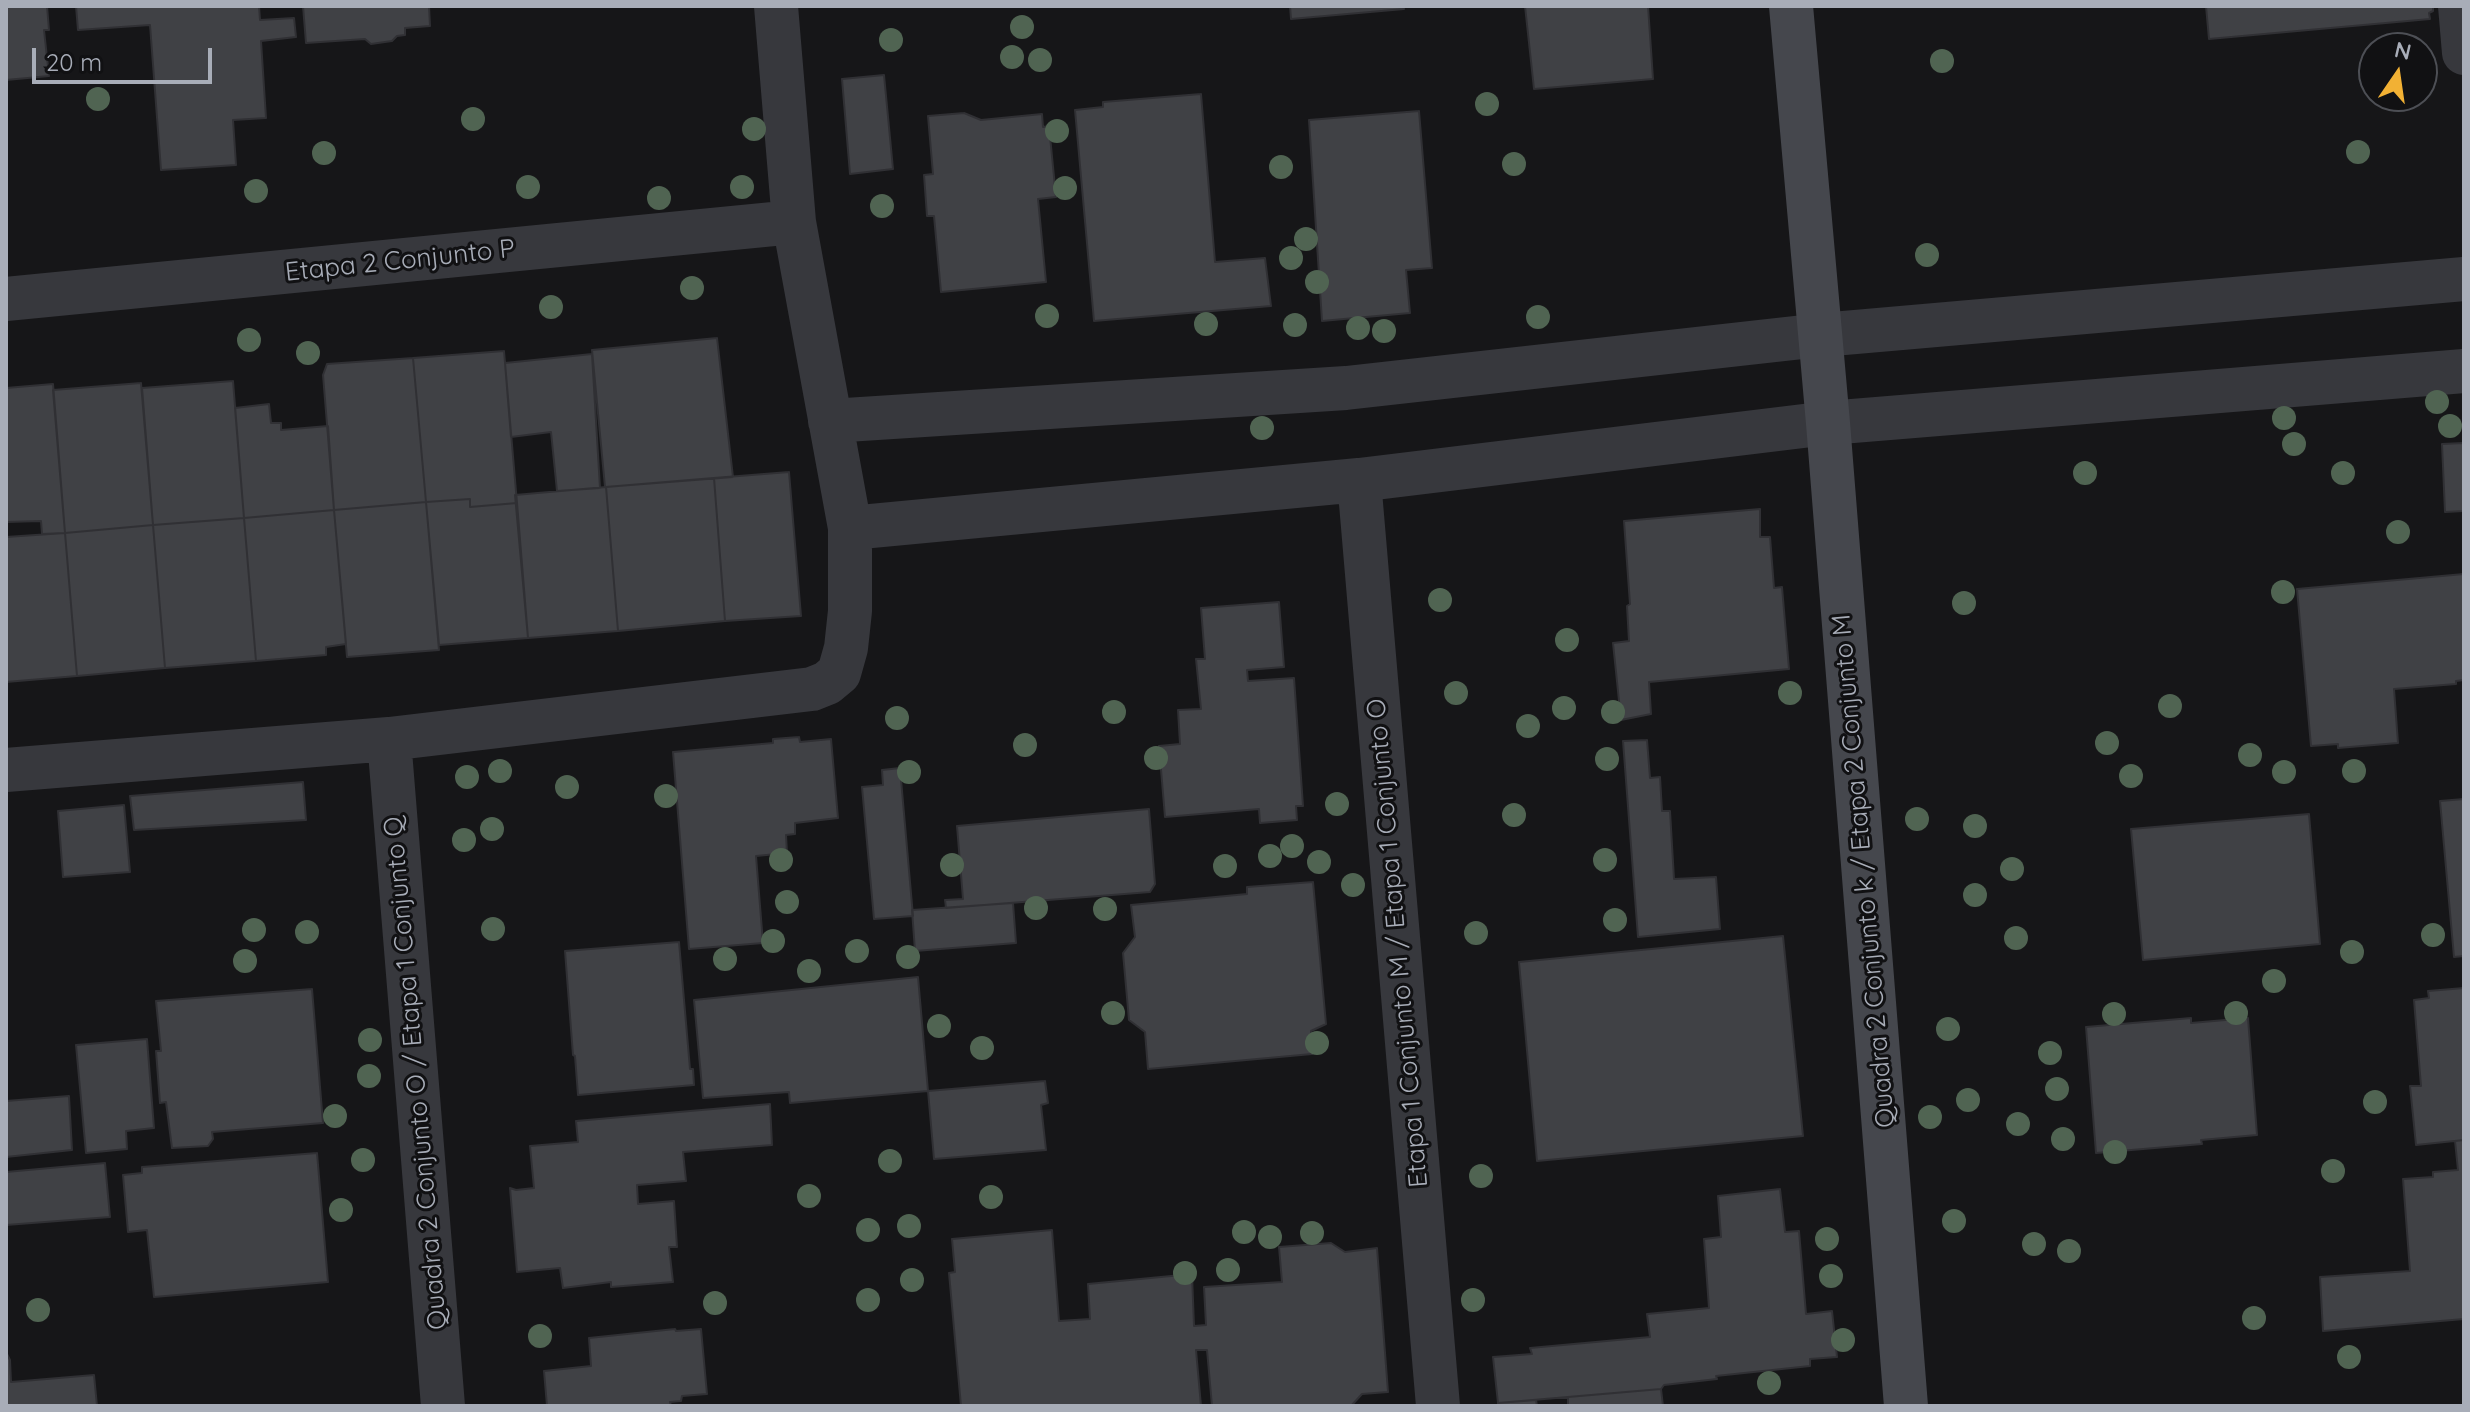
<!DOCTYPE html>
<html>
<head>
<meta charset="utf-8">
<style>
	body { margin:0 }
	#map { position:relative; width:2470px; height:1412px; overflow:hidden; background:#161618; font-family:Quicksand,sans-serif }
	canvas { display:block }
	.frame { position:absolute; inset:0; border:8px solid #a8adb8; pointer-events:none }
	.north { position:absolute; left:2358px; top:32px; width:80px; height:80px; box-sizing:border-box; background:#111113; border:2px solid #4d4f55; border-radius:50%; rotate:13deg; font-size:22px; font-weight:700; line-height:32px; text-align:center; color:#a8adb8 }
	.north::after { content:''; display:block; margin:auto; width:28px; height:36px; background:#f2b134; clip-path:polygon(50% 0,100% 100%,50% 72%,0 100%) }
	.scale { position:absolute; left:32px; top:48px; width:180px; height:36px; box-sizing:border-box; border:4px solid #a8adb8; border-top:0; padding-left:10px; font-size:24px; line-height:28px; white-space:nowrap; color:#a8adb8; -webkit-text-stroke:6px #111113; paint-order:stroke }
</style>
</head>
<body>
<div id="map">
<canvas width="2470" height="1412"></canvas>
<div class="frame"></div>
<div class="north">N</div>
<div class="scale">20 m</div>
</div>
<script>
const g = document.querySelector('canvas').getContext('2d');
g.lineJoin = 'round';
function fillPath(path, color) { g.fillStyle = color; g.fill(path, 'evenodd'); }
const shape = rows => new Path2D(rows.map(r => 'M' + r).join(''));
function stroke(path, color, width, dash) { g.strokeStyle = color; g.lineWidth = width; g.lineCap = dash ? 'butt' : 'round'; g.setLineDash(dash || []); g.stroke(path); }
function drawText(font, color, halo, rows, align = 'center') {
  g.font = font + ' Quicksand,sans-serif'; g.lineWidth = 6; g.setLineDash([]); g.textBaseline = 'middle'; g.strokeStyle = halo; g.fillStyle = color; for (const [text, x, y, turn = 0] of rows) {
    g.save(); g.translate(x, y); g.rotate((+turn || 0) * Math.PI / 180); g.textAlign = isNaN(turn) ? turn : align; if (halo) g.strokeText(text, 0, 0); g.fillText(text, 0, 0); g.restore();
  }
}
const building = shape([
	[6,6,47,6,49,30,44,30,49,76,6,80,6,6],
	[76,6,259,6,260,20,294,18,296,37,261,41,266,118,233,120,236,165,161,170,150,25,78,30,76,6],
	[303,6,429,6,430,26,405,28,405,35,397,36,392,41,371,44,365,39,306,43,303,6],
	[1290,6,1403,6,1404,9,1291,19,1290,6],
	[1525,6,1648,6,1653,79,1534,89,1525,6],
	[2206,6,2433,6,2433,11,2429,13,2430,19,2209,39,2206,6],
	[884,75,893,169,850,174,842,79,884,75],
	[1201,94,1215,262,1265,258,1271,306,1094,321,1075,110,1103,107,1103,102,1201,94],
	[1419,111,1432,268,1406,270,1410,313,1322,321,1309,120,1419,111],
	[964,113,981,120,1042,114,1043,127,1049,126,1056,197,1038,199,1046,282,941,292,934,216,927,216,924,175,933,174,928,116,964,113],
	[717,338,733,477,605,487,592,350,717,338],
	[504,351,517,503,470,507,470,499,426,502,413,358,504,351],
	[592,354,600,488,557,491,551,432,511,437,505,363,592,354],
	[413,358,426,502,334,510,323,375,327,364,413,358],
	[233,381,244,518,153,525,142,388,233,381],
	[141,383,153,525,65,533,53,390,141,383],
	[53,384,65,533,42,534,41,521,6,522,6,388,53,384],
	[269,404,271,423,281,423,281,430,328,426,334,510,244,518,235,408,269,404],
	[2464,443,2464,511,2445,512,2442,444,2464,443],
	[789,472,801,616,725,621,714,478,789,472],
	[714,478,725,621,618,631,606,487,714,478],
	[606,487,618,631,528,638,515,495,606,487],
	[470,499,470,507,517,503,528,638,439,645,426,502,470,499],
	[426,502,439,650,347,657,334,510,426,502],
	[1760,509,1760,537,1770,537,1774,588,1782,587,1789,669,1649,682,1651,714,1621,720,1613,643,1629,641,1627,606,1630,604,1624,521,1760,509],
	[334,510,346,644,326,647,326,655,256,661,244,518,334,510],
	[244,518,256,661,165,668,153,525,244,518],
	[153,525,165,668,77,676,65,533,153,525],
	[65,533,77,676,6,682,6,537,65,533],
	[2464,574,2464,680,2456,681,2456,684,2394,689,2398,743,2338,748,2338,744,2311,746,2297,589,2464,574],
	[1279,602,1284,667,1247,670,1248,681,1294,678,1303,806,1296,806,1297,820,1260,823,1259,809,1165,817,1159,746,1180,744,1178,710,1201,709,1196,659,1205,659,1201,608,1279,602],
	[799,737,800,742,831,739,838,818,795,823,795,834,786,835,787,853,756,856,763,943,689,949,673,752,773,743,773,739,799,737],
	[1647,740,1650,778,1660,777,1662,811,1670,811,1674,879,1716,877,1720,929,1638,937,1623,741,1647,740],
	[900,768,913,916,874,919,862,787,883,785,882,770,900,768],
	[303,782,306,820,134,830,130,796,303,782],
	[2464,799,2464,956,2454,957,2440,801,2464,799],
	[124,805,130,872,63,877,58,811,124,805],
	[1149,809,1155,884,1150,892,946,908,945,900,963,899,957,826,1149,809],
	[2309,814,2320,944,2143,960,2131,829,2309,814],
	[1313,882,1326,1024,1311,1031,1312,1054,1148,1069,1145,1032,1129,1020,1123,953,1135,937,1131,905,1247,894,1247,887,1313,882],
	[1013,903,1016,943,915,951,912,910,1013,903],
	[1783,936,1803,1136,1537,1161,1519,962,1783,936],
	[679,942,690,1069,693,1069,694,1085,578,1095,575,1056,573,1055,565,951,679,942],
	[918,977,928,1091,790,1103,789,1092,703,1098,694,1000,918,977],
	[2464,988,2464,1140,2416,1145,2410,1086,2421,1086,2414,1000,2429,998,2428,991,2464,988],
	[312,989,323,1123,212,1132,213,1139,208,1146,172,1148,166,1102,160,1103,156,1051,161,1051,156,1001,312,989],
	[2191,1018,2191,1023,2248,1018,2257,1135,2201,1140,2202,1144,2096,1153,2086,1027,2191,1018],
	[147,1039,154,1128,126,1131,127,1149,86,1153,76,1045,147,1039],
	[1045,1081,1048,1103,1041,1105,1046,1150,934,1159,928,1091,1045,1081],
	[69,1096,72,1150,6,1157,6,1101,69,1096],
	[770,1104,772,1145,683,1152,686,1181,637,1185,638,1204,674,1201,677,1247,669,1247,673,1282,611,1287,611,1282,563,1288,560,1268,517,1272,510,1188,516,1190,534,1188,530,1146,578,1142,576,1121,770,1104],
	[2464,1140,2464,1319,2323,1331,2320,1277,2410,1271,2403,1179,2433,1177,2433,1172,2458,1170,2455,1141,2464,1140],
	[317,1153,328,1282,154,1297,147,1230,128,1232,123,1175,142,1173,142,1167,317,1153],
	[105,1163,110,1217,6,1225,6,1172,105,1163],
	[1780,1189,1785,1232,1799,1231,1806,1314,1832,1311,1837,1357,1810,1359,1810,1366,1716,1376,1717,1379,1664,1385,1661,1389,1498,1403,1493,1357,1532,1354,1530,1348,1650,1337,1647,1314,1709,1308,1704,1239,1721,1237,1718,1196,1780,1189],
	[1052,1230,1059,1321,1090,1319,1088,1284,1192,1274,1194,1326,1206,1325,1204,1287,1282,1282,1279,1247,1331,1243,1345,1252,1377,1248,1388,1392,1362,1394,1351,1406,1212,1406,1207,1350,1196,1350,1201,1406,961,1406,949,1273,955,1272,952,1239,1052,1230],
	[675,1329,676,1331,701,1329,707,1394,682,1396,681,1401,670,1402,671,1406,547,1406,544,1371,591,1366,589,1338,675,1329],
	[6,1352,10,1360,11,1382,94,1375,97,1406,6,1406,6,1352],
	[1661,1389,1663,1406,1568,1406,1568,1397,1661,1389],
	[1536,1400,1537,1406,1498,1406,1498,1403,1536,1400]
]);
fillPath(building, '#404145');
stroke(building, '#303034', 2);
stroke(shape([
	[2460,6,2464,53],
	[6,299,794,222],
	[830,421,1346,388,1821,335,2464,279],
	[1359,480,1438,1406],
	[850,528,1359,480,1828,423,2464,371],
	[389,739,443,1406],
	[6,770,389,739,812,689,827,683,839,673,846,648,850,611,850,528,794,222,776,6]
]), '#37383d', 44);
stroke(shape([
	[1791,6,1828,423,1906,1406]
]), '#45474d', 44);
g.fillStyle = '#506452';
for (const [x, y] of [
	[1022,27],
	[891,40],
	[1012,57],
	[1040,60],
	[1942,61],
	[98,99],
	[1487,104],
	[473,119],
	[754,129],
	[1057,131],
	[2358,152],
	[324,153],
	[1514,164],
	[1281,167],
	[528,187],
	[742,187],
	[1065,188],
	[256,191],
	[659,198],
	[882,206],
	[1306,239],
	[1927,255],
	[1291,258],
	[1317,282],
	[692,288],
	[551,307],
	[1047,316],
	[1538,317],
	[1206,324],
	[1295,325],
	[1358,328],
	[1384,331],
	[249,340],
	[308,353],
	[2437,402],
	[2284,418],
	[2450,426],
	[1262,428],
	[2294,444],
	[2085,473],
	[2343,473],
	[2398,532],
	[2283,592],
	[1440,600],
	[1964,603],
	[1567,640],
	[1456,693],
	[1790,693],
	[2170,706],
	[1564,708],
	[1114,712],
	[1613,712],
	[897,718],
	[1528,726],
	[2107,743],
	[1025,745],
	[2250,755],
	[1156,758],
	[1607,759],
	[500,771],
	[2354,771],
	[909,772],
	[2284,772],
	[2131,776],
	[467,777],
	[567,787],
	[666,796],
	[1337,804],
	[1514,815],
	[1917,819],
	[1975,826],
	[492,829],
	[464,840],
	[1292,846],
	[1270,856],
	[781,860],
	[1605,860],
	[1319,862],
	[952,865],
	[1225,866],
	[2012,869],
	[1353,885],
	[1975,895],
	[787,902],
	[1036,908],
	[1105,909],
	[1615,920],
	[493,929],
	[254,930],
	[307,932],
	[1476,933],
	[2433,935],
	[2016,938],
	[773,941],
	[857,951],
	[2352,952],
	[908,957],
	[725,959],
	[245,961],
	[809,971],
	[2274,981],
	[1113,1013],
	[2236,1013],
	[2114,1014],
	[939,1026],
	[1948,1029],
	[370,1040],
	[1317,1043],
	[982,1048],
	[2050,1053],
	[369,1076],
	[2057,1089],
	[1968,1100],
	[2375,1102],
	[335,1116],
	[1930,1117],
	[2018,1124],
	[2063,1139],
	[2115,1152],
	[363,1160],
	[890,1161],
	[2333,1171],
	[1481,1176],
	[809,1196],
	[991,1197],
	[341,1210],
	[1954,1221],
	[909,1226],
	[868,1230],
	[1244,1232],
	[1312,1233],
	[1270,1237],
	[1827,1239],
	[2034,1244],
	[2069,1251],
	[1228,1270],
	[1185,1273],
	[1831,1276],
	[912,1280],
	[868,1300],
	[1473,1300],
	[715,1303],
	[38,1310],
	[2254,1318],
	[540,1336],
	[1843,1340],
	[2349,1357],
	[1769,1383]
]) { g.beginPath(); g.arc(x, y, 12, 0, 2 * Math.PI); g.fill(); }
drawText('26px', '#a8adb8', '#111113', [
	["Etapa 2 Conjunto P",400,261,-6],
	["Quadra 2 Conjunto k / Etapa 2 Conjunto M",1864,871,-95],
	["Etapa 1 Conjunto M / Etapa 1 Conjunto O",1398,943,-95],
	["Quadra 2 Conjunto O / Etapa 1 Conjunto Q",416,1073,-95]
]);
</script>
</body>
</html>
